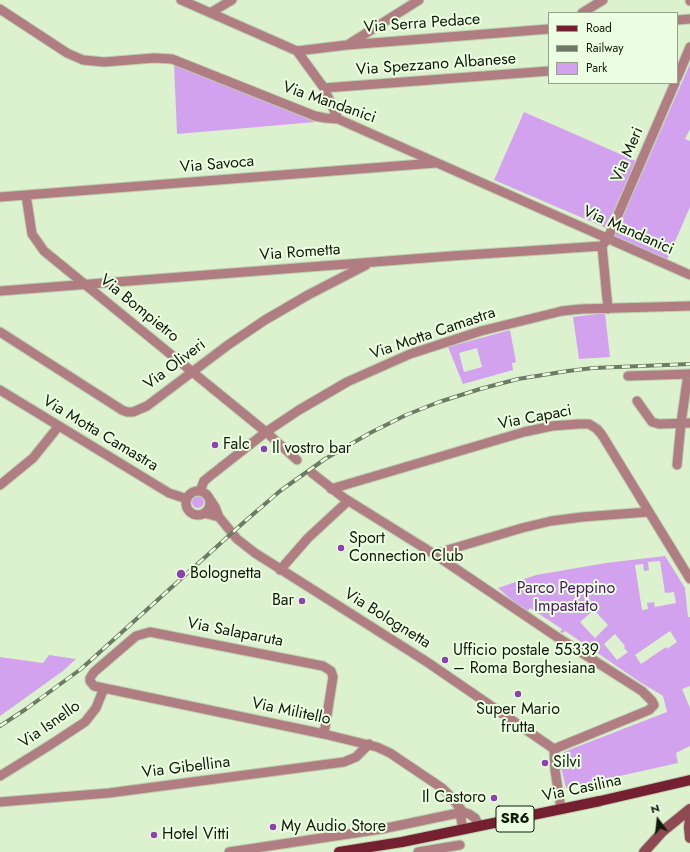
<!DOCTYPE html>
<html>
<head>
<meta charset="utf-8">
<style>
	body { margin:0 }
	#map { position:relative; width:690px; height:852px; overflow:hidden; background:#dcf2ce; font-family:Jost,sans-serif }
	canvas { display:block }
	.legend { position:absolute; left:548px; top:12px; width:130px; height:72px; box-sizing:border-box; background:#ecfee1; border:1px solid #94a28c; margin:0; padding:5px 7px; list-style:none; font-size:12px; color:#11190c }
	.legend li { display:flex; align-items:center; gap:8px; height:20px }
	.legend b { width:20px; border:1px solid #94a28c }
	.north { position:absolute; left:638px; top:800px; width:40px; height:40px; -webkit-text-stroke:3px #ecfee1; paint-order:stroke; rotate:345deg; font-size:11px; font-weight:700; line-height:16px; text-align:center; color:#11190c }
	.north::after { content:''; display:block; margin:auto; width:14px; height:18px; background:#11190c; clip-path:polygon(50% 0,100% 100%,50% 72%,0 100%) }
</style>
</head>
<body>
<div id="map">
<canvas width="690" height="852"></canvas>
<ul class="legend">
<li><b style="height:5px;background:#752031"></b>Road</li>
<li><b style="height:5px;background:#6d7b64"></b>Railway</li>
<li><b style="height:11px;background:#d3a2ee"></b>Park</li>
</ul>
<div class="north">N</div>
</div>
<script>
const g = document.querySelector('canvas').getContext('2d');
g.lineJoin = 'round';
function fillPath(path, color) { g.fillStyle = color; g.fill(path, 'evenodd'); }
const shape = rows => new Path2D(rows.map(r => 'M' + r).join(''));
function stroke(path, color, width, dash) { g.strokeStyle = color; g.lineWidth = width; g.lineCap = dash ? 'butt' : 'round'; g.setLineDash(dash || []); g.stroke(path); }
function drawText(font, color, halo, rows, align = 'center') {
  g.font = font + ' Jost,sans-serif'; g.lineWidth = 4; g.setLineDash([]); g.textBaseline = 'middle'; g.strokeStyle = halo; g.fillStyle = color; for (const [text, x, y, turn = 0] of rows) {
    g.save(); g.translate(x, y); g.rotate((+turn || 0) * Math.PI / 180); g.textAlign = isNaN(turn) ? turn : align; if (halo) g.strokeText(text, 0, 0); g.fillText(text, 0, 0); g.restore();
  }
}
fillPath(shape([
	[174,64,316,122,177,134],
	[690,64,690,129,685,139,690,141,690,207,667,260,614,237],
	[524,112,636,161,606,228,494,180],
	[605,313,610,357,579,359,573,317],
	[510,330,516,362,512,363,513,370,463,384,448,347],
	[477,348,482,367,464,372,459,353],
	'192 502a6 6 0 1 1 12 0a6 6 0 1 1-12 0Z',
	[665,556,685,588,688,617,690,617,690,686,682,689,690,708,690,746,676,753,678,763,566,788,559,759,561,755,566,751,667,712,663,696,640,682,565,631,563,633,560,632,562,629,530,608,528,611,514,602,498,588,536,575,606,563],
	[660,561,665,593,674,592,676,603,655,607,654,602,647,603,648,609,642,610,635,565,643,564,644,571,649,570,648,562],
	[594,610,608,625,595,638,580,622],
	[670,631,677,642,667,649,666,647,641,664,635,655],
	[615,634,625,646,624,648,628,652,617,660,604,644],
	[49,655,76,659,63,671,0,716,0,657,43,663]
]), '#d3a2ee');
const street = shape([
	[181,0,297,51,324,88,338,119],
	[690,0,690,1],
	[0,9,67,53,83,60,104,62,154,58,172,59,315,116,325,118,338,119,690,275],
	[210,13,232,0],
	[582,13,603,0],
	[677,20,690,19],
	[349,44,419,0],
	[297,51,347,45,549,29],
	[677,78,690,47],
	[324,88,549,71],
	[26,195,32,234,44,251,266,432,297,460],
	[0,197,435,163],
	[0,291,451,256,602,246],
	[608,309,602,246,608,238,675,83],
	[0,332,122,410,127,412,133,412,147,406,228,345,265,320,308,295,366,265],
	[628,376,690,374],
	[0,390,169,493,187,499],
	[637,401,652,422,659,424,690,423],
	[677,465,681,423,688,374],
	[312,473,344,498,434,554,557,637,642,691,652,701,654,705,649,710,554,749],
	[0,485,33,458,58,427],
	[331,489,524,432,552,426,579,424,589,424,597,429,602,435,690,579],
	[200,491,204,481,210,476,266,432,299,410,347,382,410,354,481,331,562,311,581,309,690,306],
	'186 503a12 12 0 1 1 24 0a12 12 0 1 1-24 0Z',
	[204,513,219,517,215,507,209,498],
	[219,517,237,539,255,553,427,662,554,749,555,770,561,809],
	[434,554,522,528,551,521,582,517,648,512],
	[280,570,308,538,348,501],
	[0,776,50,745,85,722,96,708,104,688],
	[0,802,109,793,344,762,356,757,369,744],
	[463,829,461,819,463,812,469,814,475,818,479,826],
	[229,852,382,829,463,812,452,798,442,788,390,753,377,747,324,734,94,686,90,681,90,678,94,672,136,636,150,632,323,666,331,671,333,677,324,734],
	[418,852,460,845]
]);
const secondary = shape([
	[690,818,689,827,690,838],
	[644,852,663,831,690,809]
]);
const primary = shape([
	[339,852,402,842,600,801,690,780]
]);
stroke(street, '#bccfaf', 11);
stroke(secondary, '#bccfaf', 12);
stroke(primary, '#bccfaf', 12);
stroke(street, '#b07e82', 9);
stroke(secondary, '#8f4952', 10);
stroke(primary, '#752031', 10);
const rail = shape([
	[0,726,26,709,81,669,243,523,280,491,325,459,370,433,406,415,439,402,480,389,518,379,568,371,593,368,690,364]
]);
stroke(rail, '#6d7b64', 4);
stroke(rail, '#ecfee1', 2.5, [8]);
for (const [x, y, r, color] of [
	[215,445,4,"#8e41b2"],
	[264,449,4,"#8e41b2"],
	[341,548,4,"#8e41b2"],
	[181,574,5,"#8e41b2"],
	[302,601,4,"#8e41b2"],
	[445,660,4,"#8e41b2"],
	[518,694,4,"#8e41b2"],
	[545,763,4,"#8e41b2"],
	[494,798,4,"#8e41b2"],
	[273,827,4,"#8e41b2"],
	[154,835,4,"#8e41b2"]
]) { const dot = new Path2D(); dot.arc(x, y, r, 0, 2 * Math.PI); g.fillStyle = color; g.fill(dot); stroke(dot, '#ecfee1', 1.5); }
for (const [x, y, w] of [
	[515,819,38]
]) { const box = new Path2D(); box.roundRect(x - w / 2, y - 13, w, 26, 3); g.fillStyle = '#ecfee1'; g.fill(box); stroke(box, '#11190c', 1); }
drawText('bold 15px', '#11190c', null, [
	["SR6",515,819]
]);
drawText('16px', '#11190c', '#ecfee1', [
	["Via Serra Pedace",422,24,-4],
	["Via Spezzano Albanese",436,65,-4],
	["Via Mandanici",329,103,19],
	["Via Meri",628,155,-67],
	["Via Savoca",217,165,-5],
	["Via Mandanici",628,231,24],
	["Via Rometta",300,253,-4],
	["Via Bompietro",139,309,39],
	["Via Motta Camastra",433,334,-19],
	["Via Oliveri",175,365,-37],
	["Via Capaci",535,418,-11],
	["Via Motta Camastra",100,434,31],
	["Via Bolognetta",387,619,32],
	["Via Salaparuta",235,633,11],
	["Via Militello",291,712,12],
	["Via Isnello",50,725,-35],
	["Via Gibellina",186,768,-7],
	["Via Casilina",582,789,-12]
]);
drawText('16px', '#11190c', '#ecfee1', [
	["Falc",223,445],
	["Il vostro bar",272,449],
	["Sport",349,539],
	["Connection Club",349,557],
	["Bolognetta",190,574],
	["Bar",294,601,"right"],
	["Ufficio postale 55339",453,651],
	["– Roma Borghesiana",453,669],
	["Super Mario",518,710,"center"],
	["frutta",518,728,"center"],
	["Silvi",553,763],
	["Il Castoro",486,798,"right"],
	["My Audio Store",281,827],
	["Hotel Vitti",162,835]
], 'left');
drawText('16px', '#4d1665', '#ecfee1', [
	["Parco Peppino",566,589],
	["Impastato",566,607]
]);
</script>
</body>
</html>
